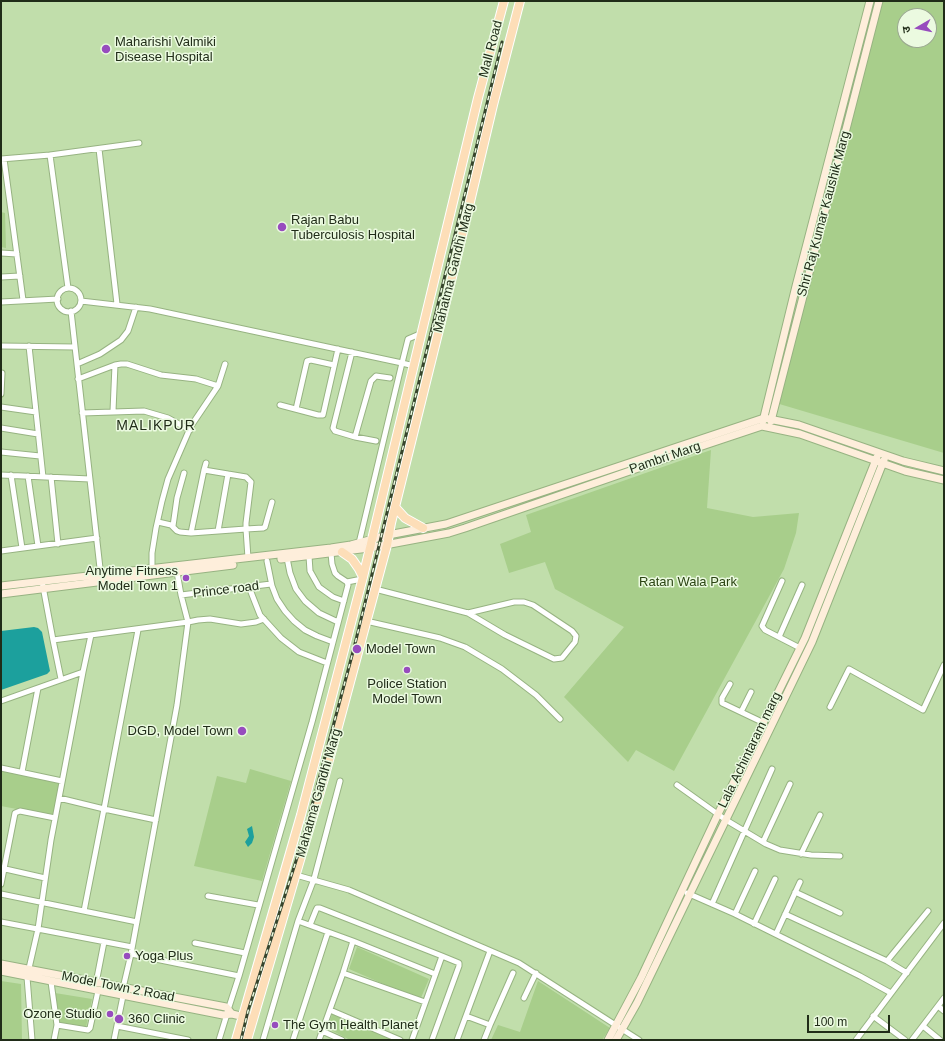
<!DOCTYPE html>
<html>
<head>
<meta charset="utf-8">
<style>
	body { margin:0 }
	#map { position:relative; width:945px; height:1041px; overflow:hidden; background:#c1deab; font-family:Arial,"Noto Sans Devanagari",sans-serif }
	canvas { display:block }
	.frame { position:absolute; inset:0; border:2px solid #202c18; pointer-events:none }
	.north { position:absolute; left:897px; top:8px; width:40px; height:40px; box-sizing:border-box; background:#ebfae0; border:1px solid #9aa890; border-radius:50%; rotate:261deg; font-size:11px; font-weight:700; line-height:16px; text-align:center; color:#202c18 }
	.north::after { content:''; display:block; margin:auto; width:14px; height:18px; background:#974cbe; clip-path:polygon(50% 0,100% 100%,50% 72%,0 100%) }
	.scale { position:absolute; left:807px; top:1015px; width:83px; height:18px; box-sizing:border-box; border:2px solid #202c18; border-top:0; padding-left:5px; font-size:12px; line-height:14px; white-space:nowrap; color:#202c18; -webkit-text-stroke:3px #ebfae0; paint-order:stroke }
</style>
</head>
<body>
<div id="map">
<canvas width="945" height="1041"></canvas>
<div class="frame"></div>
<div class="north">उ</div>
<div class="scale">100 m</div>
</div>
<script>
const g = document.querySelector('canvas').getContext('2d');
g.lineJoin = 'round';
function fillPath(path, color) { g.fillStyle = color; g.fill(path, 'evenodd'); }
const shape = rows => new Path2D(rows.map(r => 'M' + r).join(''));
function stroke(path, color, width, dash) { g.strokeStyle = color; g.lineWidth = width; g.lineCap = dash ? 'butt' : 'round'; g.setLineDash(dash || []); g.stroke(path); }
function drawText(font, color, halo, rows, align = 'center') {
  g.font = font + ' Arial,sans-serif'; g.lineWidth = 3; g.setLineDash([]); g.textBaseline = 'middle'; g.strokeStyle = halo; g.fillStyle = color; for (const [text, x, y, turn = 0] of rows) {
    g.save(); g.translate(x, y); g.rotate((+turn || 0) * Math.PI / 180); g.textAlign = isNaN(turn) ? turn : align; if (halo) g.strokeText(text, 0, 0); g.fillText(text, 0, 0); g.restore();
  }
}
fillPath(shape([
	[881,1,944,1,944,453,776,403],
	[905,16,929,16,929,40,905,40],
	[1,212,5,213,6,248,1,247],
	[711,450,707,508,753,517,799,513,796,533,784,569,674,771,636,750,628,762,564,697,624,627,555,589,545,562,509,573,500,544,531,532,526,515],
	[250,769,291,781,262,881,194,866,217,776,246,783],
	[1,770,60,782,53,816,1,806],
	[357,947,429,979,420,1000,349,969],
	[1,981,21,984,22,1040,1,1040],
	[538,981,610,1028,602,1040,491,1040,498,1025,520,1032],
	[55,993,92,999,86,1027,58,1023],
	[334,1010,405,1040,350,1040,327,1028]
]), '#a8ce8b');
fillPath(shape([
	[34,627,38,628,42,632,50,671,47,674,1,690,1,631],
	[252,826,254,837,252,843,248,847,245,842,249,836,247,829]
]), '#1ca09d');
const street = shape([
	[99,149,117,304],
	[50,155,68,288],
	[1,159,50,155,139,143],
	[4,159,23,300],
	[1,253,17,254],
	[1,277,20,276],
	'57 300a12 12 0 1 1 24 0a12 12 0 1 1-24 0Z',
	[81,301,150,309,402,363,408,339,422,333],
	[1,302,58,299],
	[71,311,101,577],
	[1,346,75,347],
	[29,346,43,477],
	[352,352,333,428,335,431,355,437,376,441],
	[77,364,100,354,121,340,128,331,136,307],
	[78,379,115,365,121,364,127,364,161,375,196,379,218,386],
	[1,394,2,373],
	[280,405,318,415,323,415,338,349],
	[1,407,36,412],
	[296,409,307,361,311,360,334,365],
	[113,411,115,365],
	[82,413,144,411,168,418,190,430],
	[1,428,38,434],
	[355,437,371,381,376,376,390,378],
	[1,452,40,456],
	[204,470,206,463],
	[1,475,90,479],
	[11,475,22,548],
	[28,476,38,546],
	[51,477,58,544],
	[158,522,171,525,177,531,180,532,191,533],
	[173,526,177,498,184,473],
	[218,531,228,474],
	[359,543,402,363,414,366],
	[1,551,97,538],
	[309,556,310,571,319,587,333,597,344,601],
	[248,558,246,529,246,523,251,482,246,477,204,470,191,533,246,529,263,528,265,527,272,502],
	[287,558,290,573,296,589,305,601,319,613,338,622],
	[267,561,272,586,277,599,285,611,294,621,305,630,317,636,333,642],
	[152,569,152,553,156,528,162,501,168,479,191,426,218,386,225,364],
	[42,581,53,640],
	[782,581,762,626,765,630,800,648],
	[347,582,362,579],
	[249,587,260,615,281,638,299,652,327,663],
	[375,589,468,613,514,602,524,602,533,605,572,631,576,636,575,642,562,658,554,659,505,635,468,613],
	[181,595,271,584],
	[366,621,440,638,465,647,502,669,536,695,560,719],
	[138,630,104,809,156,820],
	[779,637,802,585],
	[61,679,53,640,188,622,198,620,210,619,241,624,256,622,264,619],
	[730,684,722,698,722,703,764,723],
	[1,701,83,672,91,635],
	[830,707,849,669,923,710,944,665],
	[741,712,751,692],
	[1,768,62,781],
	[22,772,38,688],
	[677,785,726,820,766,844,780,850,811,855,840,856],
	[59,798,104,809,84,911],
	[763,842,790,784],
	[801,854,820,815],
	[1,868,45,878],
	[296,875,349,890,519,963,639,1040],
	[1,884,15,813,20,811,55,818],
	[795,892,840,913],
	[687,893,735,914,860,976,891,993],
	[1,894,137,922],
	[208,896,258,905],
	[712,904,772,769],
	[735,914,755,871],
	[785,914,887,961,907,973],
	[298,921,353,941,343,973,319,1040],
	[1,922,132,947],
	[754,924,775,879],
	[310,925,316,910,317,908,320,908,442,956,412,1040],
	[776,934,800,882],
	[353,941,435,974],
	[195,943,245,953],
	[131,954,239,976],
	[887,961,928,911],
	[343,973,425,1002],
	[51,982,57,1025,54,1040],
	[96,983,104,942],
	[123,988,131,954,177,705,188,622,181,595,177,572],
	[524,998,536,973],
	[938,1006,944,1011],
	[228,1010,239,976,312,722,348,585,347,582,338,576,335,573,332,564,331,553],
	[330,1010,400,1040],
	[466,1016,490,1025,513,973],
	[873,1016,905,1040],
	[57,1025,88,1030,90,1028,98,991],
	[117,1026,188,1040],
	[923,1026,940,1040],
	[322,1031,342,1040],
	[32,1040,27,977,38,929,51,840,83,672],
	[114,1040,123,996],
	[219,1040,227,1014],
	[263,1040,298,921,314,879,340,781],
	[293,1040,328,932],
	[432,1040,459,966,459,963,442,956],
	[457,1040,490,951],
	[484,1040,490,1025],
	[856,1040,944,923],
	[912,1040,944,998]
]);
const secondary = shape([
	[763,421,796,286,870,1],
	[771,421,879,1],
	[281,559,369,548,449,533,465,528,705,445,762,426,800,434,905,471,944,480],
	[1,586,331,548,351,545,388,535,446,524,764,418,799,425,903,461,944,471],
	[1,594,233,565],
	[1,964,226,1007,232,1014],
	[1,971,223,1015,232,1014,253,1019],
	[608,1040,641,978,718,814,805,638,877,457],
	[616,1040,637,1003,812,642,884,460]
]);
const primary = shape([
	[395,507,405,518,423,528],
	[342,552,352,559,359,569,363,577],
	[236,1040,301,815,363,577,478,98,504,1],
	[247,1040,325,775,387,545,391,523,455,265,493,105,520,1]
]);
stroke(street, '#97b382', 7);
stroke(secondary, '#97b382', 9);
stroke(primary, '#fff', 10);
stroke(street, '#fff', 5);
stroke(secondary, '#feeedb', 7);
stroke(primary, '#fddeb8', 8);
const rail = shape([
	[241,1040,248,1011,303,839,354,648,502,42]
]);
stroke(rail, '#36442c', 3);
stroke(rail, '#ebfae0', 1.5, [4.5]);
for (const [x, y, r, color] of [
	[106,49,5,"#974cbe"],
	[282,227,5,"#974cbe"],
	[186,578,4,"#974cbe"],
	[357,649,5,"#974cbe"],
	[407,670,4,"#974cbe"],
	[242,731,5,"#974cbe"],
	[127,956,4,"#974cbe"],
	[110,1014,4,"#974cbe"],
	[119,1019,5,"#974cbe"],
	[275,1025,4,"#974cbe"]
]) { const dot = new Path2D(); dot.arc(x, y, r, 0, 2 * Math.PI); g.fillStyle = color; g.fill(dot); stroke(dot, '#ebfae0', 1.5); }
drawText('13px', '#202c18', '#ebfae0', [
	["Maharishi Valmiki",115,42],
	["Disease Hospital",115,57],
	["Rajan Babu",291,220],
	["Tuberculosis Hospital",291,235],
	["Anytime Fitness",178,571,"right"],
	["Model Town 1",178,586,"right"],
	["Model Town",366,649],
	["Police Station",407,684,"center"],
	["Model Town",407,699,"center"],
	["DGD, Model Town",233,731,"right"],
	["Yoga Plus",135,956],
	["Ozone Studio",102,1014,"right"],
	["360 Clinic",128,1019],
	["The Gym Health Planet",283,1025]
], 'left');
drawText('13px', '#202c18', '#ebfae0', [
	["Mall Road",491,49,-75],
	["Shri Raj Kumar Kaushik Marg",824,214,-75],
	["Mahatma Gandhi Marg",454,268,-76],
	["Pambri Marg",665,458,-19],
	["Prince road",226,590,-7],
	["Lala Achintaram marg",750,750,-64],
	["Mahatma Gandhi Marg",319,793,-74],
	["Model Town 2 Road",118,987,11]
]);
drawText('13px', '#2b4413', '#ebfae0', [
	["Ratan Wala Park",688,582]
]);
g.letterSpacing = '1px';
drawText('14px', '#202c18', '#ebfae0', [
	["MALIKPUR",156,426]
]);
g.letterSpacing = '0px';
</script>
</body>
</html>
